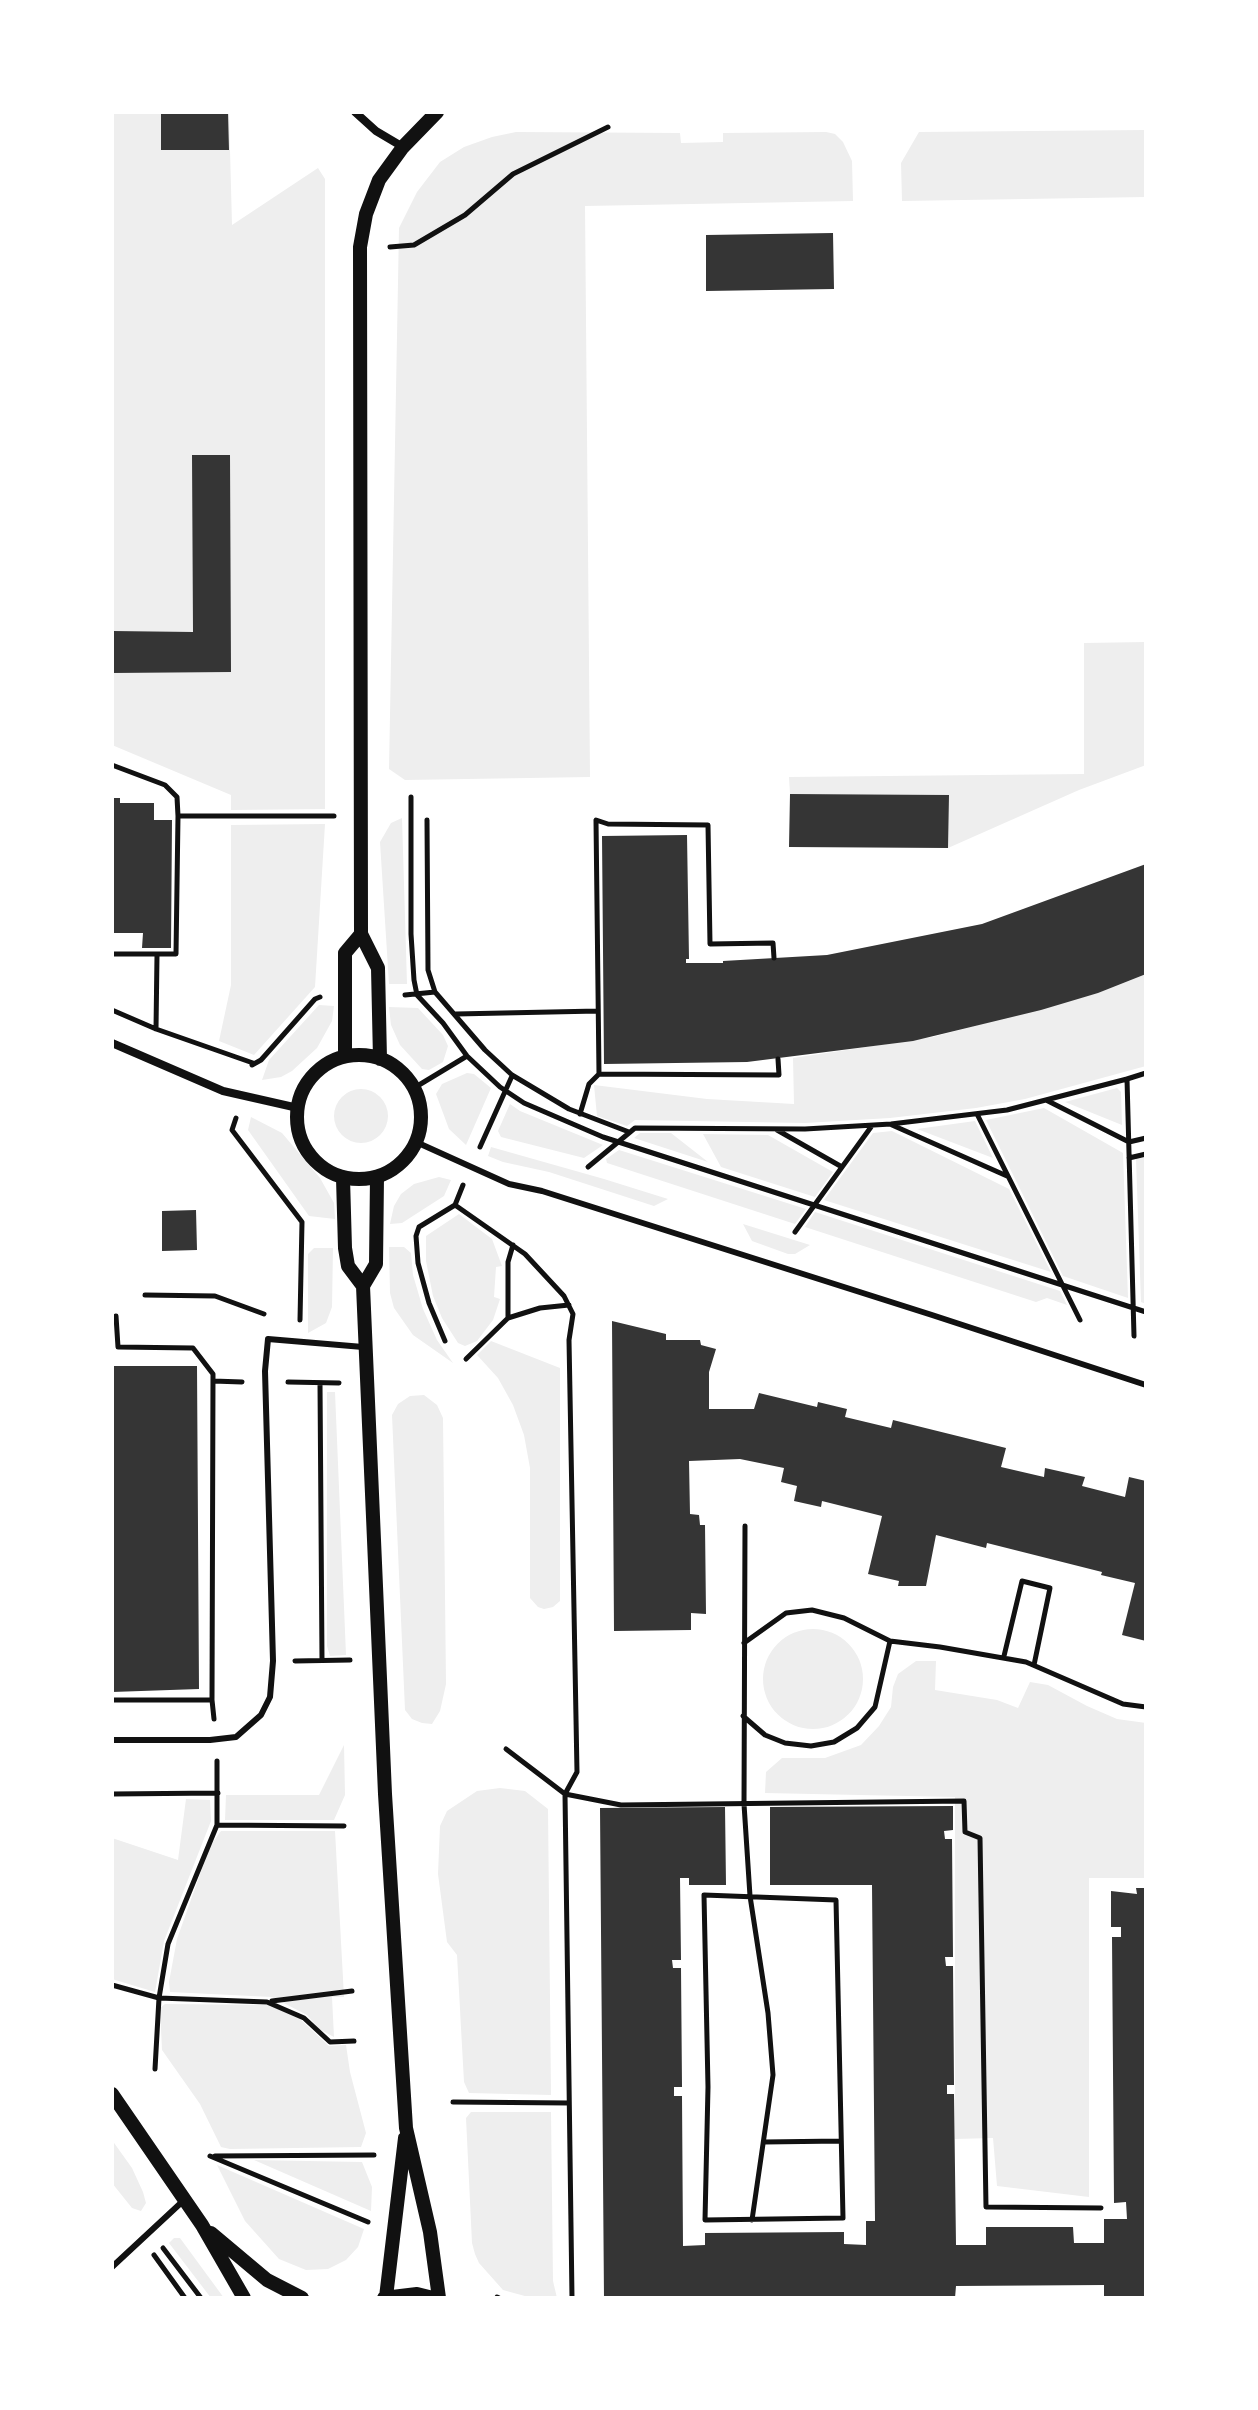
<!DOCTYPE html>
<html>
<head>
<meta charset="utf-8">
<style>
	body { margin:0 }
	#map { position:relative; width:1258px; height:2410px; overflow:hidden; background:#fff; font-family:"Asap Condensed",sans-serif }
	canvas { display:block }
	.frame { position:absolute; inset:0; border:114px solid #fff; pointer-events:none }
</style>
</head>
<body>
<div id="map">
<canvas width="1258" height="2410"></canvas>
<div class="frame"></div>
</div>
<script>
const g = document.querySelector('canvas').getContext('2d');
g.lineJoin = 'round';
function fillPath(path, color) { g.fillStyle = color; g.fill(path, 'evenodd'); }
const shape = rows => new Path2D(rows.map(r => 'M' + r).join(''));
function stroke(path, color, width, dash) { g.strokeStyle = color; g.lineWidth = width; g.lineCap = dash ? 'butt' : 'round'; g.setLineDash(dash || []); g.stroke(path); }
fillPath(shape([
	[112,112,229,112,232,225,318,168,325,179,325,809,231,810,231,795,112,745],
	[1146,130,1146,197,902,201,901,163,919,132],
	[516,132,680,133,681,143,723,142,723,133,826,132,835,134,843,142,852,161,853,201,585,206,590,777,405,780,389,769,399,228,417,192,440,162,464,147,492,137],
	[1146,642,1146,765,1079,790,948,848,948,795,790,794,789,777,1084,774,1084,643],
	[402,818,407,984,389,984,380,842,391,823],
	[325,824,315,987,254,1055,219,1041,231,985,231,825],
	[1146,974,1146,1066,1025,1099,976,1108,890,1118,805,1123,635,1120,627,1126,597,1116,594,1085,707,1099,794,1104,793,1058,933,1037,1098,993],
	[319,1005,334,1006,332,1021,317,1048,292,1071,281,1077,262,1080,269,1060],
	[389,1007,418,1008,443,1035,448,1046,443,1062,429,1070,422,1069,400,1045,391,1025],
	[467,1073,474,1074,491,1088,466,1145,449,1129,436,1094,442,1084],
	[1117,1088,1121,1092,1122,1125,1065,1102],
	'334 1116a27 27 0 1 1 54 0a27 27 0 1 1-54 0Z',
	[510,1104,520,1111,603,1145,584,1158,501,1137,498,1131],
	[1044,1108,1123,1153,1128,1298,1063,1276,986,1120],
	[251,1117,282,1133,320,1178,334,1203,335,1219,309,1216,248,1130],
	[975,1121,993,1158,917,1129],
	[892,1131,1009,1189,1051,1272,824,1200,873,1133],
	[640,1133,671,1133,708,1162,634,1138],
	[703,1134,768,1135,833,1172,815,1197,721,1167],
	[491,1147,604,1179,668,1199,654,1206,549,1172,503,1162,488,1156],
	[619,1150,806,1209,795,1224,607,1163,606,1159],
	[1146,1157,1146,1304,1141,1302,1136,1159],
	[439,1177,451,1180,444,1196,402,1223,390,1224,394,1206,401,1194,414,1184],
	[815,1212,1060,1291,1067,1305,1047,1298,1036,1302,805,1227],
	[459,1214,492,1239,502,1266,496,1267,494,1297,500,1299,493,1320,477,1341,465,1346,458,1343,442,1318,433,1296,426,1261,426,1236],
	[743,1224,810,1245,795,1254,788,1254,752,1241],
	[389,1247,404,1247,411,1253,413,1275,423,1309,437,1340,453,1363,413,1335,394,1308,390,1293],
	[314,1248,333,1248,332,1307,326,1323,308,1333,308,1254],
	[491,1341,560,1368,560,1601,553,1607,544,1609,538,1607,530,1598,530,1468,524,1435,513,1405,498,1378,477,1355],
	[327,1392,335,1392,346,1655,330,1656,327,1646],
	[424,1395,437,1405,443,1418,446,1684,440,1711,432,1724,422,1723,412,1719,405,1710,392,1415,398,1404,410,1396],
	'763 1679a50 50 0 1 1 100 0a50 50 0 1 1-100 0Z',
	[916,1661,936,1661,935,1690,997,1700,1018,1708,1030,1682,1048,1685,1087,1706,1117,1719,1146,1723,1146,1878,1089,1878,1089,2197,997,2186,993,2138,955,2139,955,1797,765,1793,766,1772,782,1758,825,1758,861,1745,879,1726,891,1707,893,1687,898,1674],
	[344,1745,345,1795,334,1820,225,1820,226,1795,319,1795],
	[500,1788,525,1791,548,1809,551,2095,469,2093,464,2082,457,1955,447,1942,438,1874,440,1826,447,1811,477,1791],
	[186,1799,210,1800,211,1821,164,1941,155,1992,112,1979,112,1838,178,1860],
	[221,1831,335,1831,344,1997,332,1997,334,2037,319,2029,307,2015,272,1997,170,1992,169,1982,177,1939,210,1846],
	[165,2004,271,2005,300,2019,329,2046,346,2045,350,2072,366,2133,361,2147,230,2149,221,2147,200,2104,162,2050,160,2008],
	[471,2112,551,2112,553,2281,557,2298,532,2298,503,2290,479,2263,475,2254,472,2243,466,2118],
	[112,2140,132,2168,143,2192,146,2203,141,2211,132,2208,112,2183],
	[254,2160,362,2162,372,2187,371,2211],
	[217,2165,364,2229,358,2247,346,2260,328,2269,306,2270,279,2259,245,2221],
	[174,2238,180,2238,224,2298,211,2298,169,2243]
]), '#eee');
fillPath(shape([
	[161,112,228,112,229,150,161,150],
	[833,233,834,289,706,291,706,235],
	[192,455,230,455,231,672,112,673,112,631,193,632],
	[790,794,949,795,948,848,789,847],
	[112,798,120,798,120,803,154,803,154,820,172,820,171,948,142,948,143,933,112,933],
	[687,835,689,959,686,959,686,963,723,963,723,961,827,955,982,924,1146,864,1146,974,1098,993,1041,1010,913,1041,747,1062,604,1064,602,836],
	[196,1210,197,1250,162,1251,162,1211],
	[612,1321,666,1334,666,1340,700,1340,701,1345,716,1349,709,1372,709,1409,754,1409,759,1393,817,1407,818,1402,847,1409,845,1417,891,1428,893,1420,1006,1448,1001,1467,1044,1477,1045,1468,1085,1477,1082,1486,1125,1497,1129,1477,1146,1481,1146,1641,1122,1635,1135,1583,1101,1575,1102,1572,987,1543,986,1548,936,1535,926,1586,898,1586,899,1581,868,1574,882,1516,822,1501,821,1507,794,1501,797,1486,781,1482,784,1468,740,1459,689,1461,690,1514,699,1515,700,1525,705,1525,706,1614,691,1613,691,1630,614,1631],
	[112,1366,197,1366,199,1689,112,1692],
	[953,1806,953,1830,944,1831,945,1839,952,1839,953,1957,945,1957,946,1966,953,1966,954,2085,947,2085,947,2094,954,2094,956,2245,986,2245,986,2227,1073,2227,1074,2243,1104,2243,1104,2219,1127,2219,1126,2202,1114,2203,1112,1937,1121,1937,1121,1927,1111,1927,1111,1891,1137,1894,1136,1888,1146,1888,1146,2298,1104,2298,1104,2285,956,2286,955,2298,604,2298,600,1808,725,1807,726,1885,689,1885,689,1878,680,1878,681,1960,672,1960,673,1968,681,1968,682,2087,674,2087,674,2096,682,2096,683,2246,705,2245,705,2233,844,2232,844,2244,866,2245,866,2221,875,2221,872,1885,770,1885,770,1807]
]), '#353535');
stroke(shape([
	[390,247,414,245,465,215,513,174,608,127],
	[112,765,165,785,177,797,178,816],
	[411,797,411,934,414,980,417,995,443,1023,467,1056,500,1087,524,1103,603,1137,1146,1312],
	[427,820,428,970,435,992,485,1050,512,1075,569,1109,629,1132],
	[112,954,176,954,178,816,334,816],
	[774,958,773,943,710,944,708,825,608,824,596,820,599,1074,779,1075,778,1059],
	[405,995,435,992],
	[112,1010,156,1029,253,1063],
	[456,1014,598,1011],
	[156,1029,157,955],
	[252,1065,261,1060,315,999,320,997],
	[1127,1079,1146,1073],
	[414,1088,467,1056],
	[1046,1100,1129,1142,1146,1138],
	[580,1114,589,1084,599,1074],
	[977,1114,1080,1320],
	[236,1118,232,1130,302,1222,300,1320],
	[892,1125,1007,1176],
	[777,1130,842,1167],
	[480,1147,512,1076],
	[1129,1158,1146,1154],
	[588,1167,635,1128,805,1129,891,1124,1007,1110,1127,1079,1134,1336],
	[455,1205,525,1254,564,1296,573,1314,569,1340,577,1772,565,1794,572,2298],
	[795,1232,871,1127],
	[145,1295,215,1296,264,1314],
	[508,1318,508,1262,513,1245],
	[445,1341,429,1303,418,1263,416,1236,419,1227,455,1205,463,1185],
	[466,1359,508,1318,540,1308,569,1305],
	[213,1381,242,1382],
	[288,1382,339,1383],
	[320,1383,322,1660],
	[745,1526,744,1804,750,1896,768,2013,773,2075,752,2220],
	[744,1643,786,1613,812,1610,844,1618,890,1641,940,1647,1026,1662,1123,1704,1146,1707],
	[1004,1656,1022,1581,1050,1588,1034,1665],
	[295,1661,350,1660],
	[112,1700,212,1700,213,1374,193,1348,118,1347,116,1316],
	[212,1700,214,1719],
	[743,1716,765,1735,785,1743,811,1746,834,1742,857,1728,875,1707,890,1641],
	[506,1749,565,1794,621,1805,964,1801,965,1832,980,1838,986,2207,1101,2208],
	[217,1761,217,1825,344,1826],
	[112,1794,218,1793],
	[704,1895,836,1900,843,2218,705,2220,708,2087,704,1895],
	[112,1985,159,1998,267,2002,304,2018,330,2042,354,2041],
	[272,2001,352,1991],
	[155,2069,159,1998,168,1944,217,1825],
	[453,2102,569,2103],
	[764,2142,841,2141],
	[210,2156,368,2222],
	[215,2156,374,2155],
	[163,2248,201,2298],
	[154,2255,185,2298],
	[497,2297,499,2298]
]), '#111', 5);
stroke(shape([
	[416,1142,509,1184,542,1191,932,1315,1146,1385],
	[112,1740,210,1740,236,1737,261,1715,270,1697,273,1661,265,1371,268,1339,363,1347],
	[112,2267,183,2201]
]), '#111', 6);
stroke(shape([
	[355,112,376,131,403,147],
	[112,1043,223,1091,298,1108]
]), '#111', 8);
stroke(shape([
	'297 1117a62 62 0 1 1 124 0a62 62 0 1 1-124 0Z',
	[345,1056,345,953,361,934],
	[380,1059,378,968,361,934,360,247,366,214,379,180,403,147,437,112],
	[343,1178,345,1248,348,1266,363,1286,385,1794,406,2128,430,2232,439,2298],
	[363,1286,376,1264,377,1177],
	[112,2094,202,2225,244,2298],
	[211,2233,267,2280,302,2298],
	[386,2297,405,2138],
	[384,2298,417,2294,433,2298]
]), '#111', 14);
</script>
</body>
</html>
